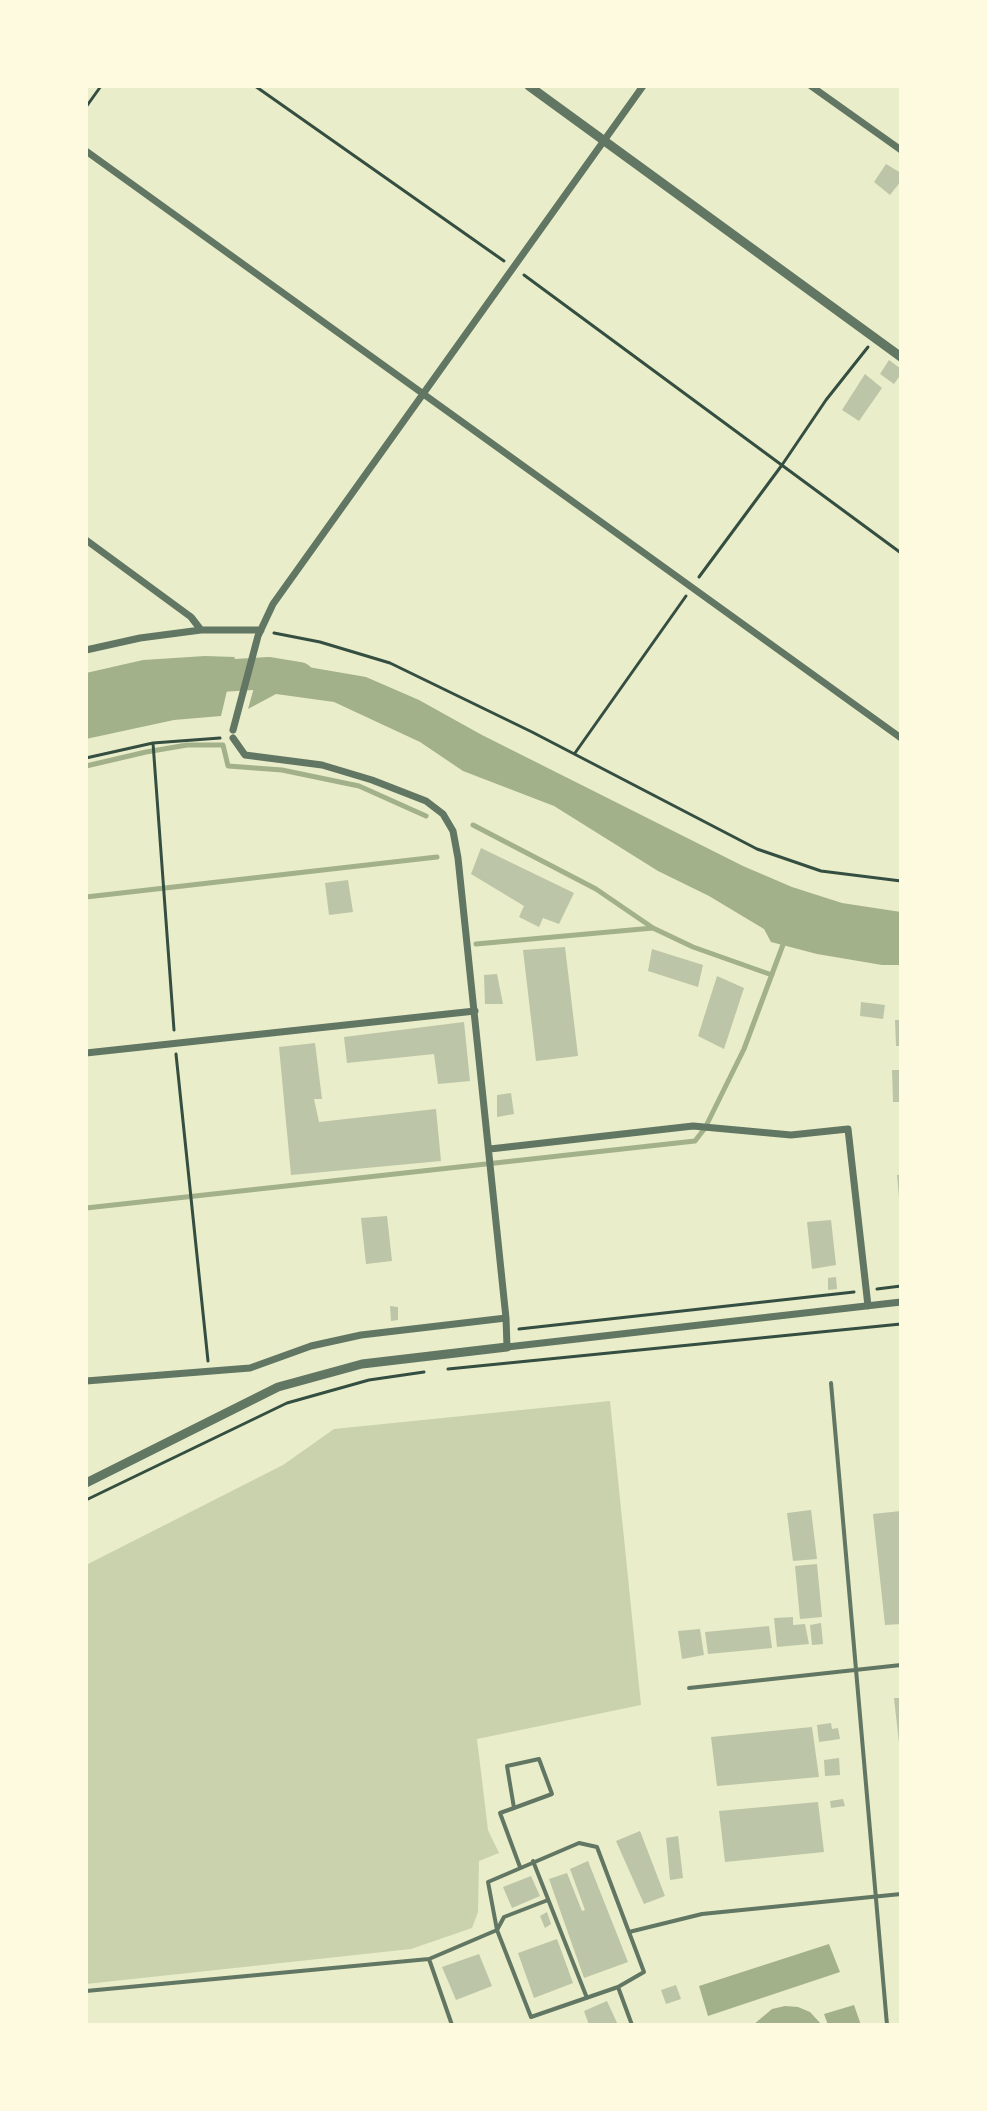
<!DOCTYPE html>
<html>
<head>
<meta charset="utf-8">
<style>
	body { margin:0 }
	#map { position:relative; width:987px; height:2111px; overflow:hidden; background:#e9edc9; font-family:Raleway,sans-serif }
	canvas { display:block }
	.frame { position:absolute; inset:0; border:88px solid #fefae0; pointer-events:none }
</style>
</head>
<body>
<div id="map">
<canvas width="987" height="2111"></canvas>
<div class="frame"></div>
</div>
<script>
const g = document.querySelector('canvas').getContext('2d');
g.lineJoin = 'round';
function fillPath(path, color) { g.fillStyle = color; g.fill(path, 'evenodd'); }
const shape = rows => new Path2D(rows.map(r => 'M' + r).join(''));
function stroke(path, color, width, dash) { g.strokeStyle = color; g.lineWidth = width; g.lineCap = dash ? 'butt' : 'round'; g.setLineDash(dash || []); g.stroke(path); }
fillPath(shape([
	[610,1401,641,1705,477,1739,488,1830,499,1853,479,1861,478,1912,472,1928,411,1949,86,1984,86,1565,283,1465,334,1429]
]), '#cad2ad');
fillPath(shape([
	[205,656,235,657,221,716,174,720,86,739,86,673,143,660],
	[262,659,366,677,419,700,482,735,743,866,792,887,842,903,901,912,901,965,882,965,817,954,771,942,764,929,709,896,658,871,554,806,463,771,420,742,334,702,276,694,248,709],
	[829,1944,840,1972,708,2016,699,1986],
	[854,2005,861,2025,828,2025,824,2014],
	[785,2006,798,2007,810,2012,822,2025,753,2025,772,2009]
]), '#a3b18a');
stroke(shape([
	[86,766,146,752,187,745,223,745,228,766,282,770,359,786,426,816],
	[473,825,596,889,653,928],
	[86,897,437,857],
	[476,944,653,928,693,947,772,975],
	[86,1208,695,1141,705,1128,744,1049,784,942]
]), '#a3b18a', 5);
stroke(shape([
	[186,678,269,673,299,678]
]), '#a3b18a', 32);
fillPath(shape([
	[886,164,901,173,901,181,890,195,874,182],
	[889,360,901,369,901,374,894,384,880,374],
	[865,374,882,388,859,421,842,410],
	[481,848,574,893,559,924,543,918,539,927,519,917,524,906,471,874],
	[348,880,353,912,329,915,325,883],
	[565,947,578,1056,536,1061,523,950],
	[652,949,703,965,698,987,648,971],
	[497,974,503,1004,485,1004,484,975],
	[717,976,744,988,724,1049,698,1036],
	[861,1002,885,1005,883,1019,860,1016],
	[895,1020,901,1020,901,1046,896,1046],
	[464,1022,470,1081,438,1084,434,1054,347,1063,344,1037],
	[315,1043,322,1099,314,1099,319,1122,436,1109,441,1161,291,1175,279,1047],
	[892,1070,901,1070,901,1102,893,1102],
	[511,1093,514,1114,497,1117,497,1095],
	[897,1175,901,1175,901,1197,899,1197],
	[387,1216,392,1261,366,1264,361,1218],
	[831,1220,836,1265,812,1269,807,1222],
	[836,1277,837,1289,828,1290,828,1278],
	[390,1306,398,1307,398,1320,391,1321],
	[811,1510,817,1559,793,1561,787,1513],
	[901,1511,901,1624,885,1625,873,1514],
	[817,1564,822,1617,800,1619,795,1566],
	[793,1617,793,1625,805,1624,809,1644,777,1647,774,1618],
	[821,1623,823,1644,812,1645,810,1625],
	[769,1626,772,1648,708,1654,705,1632],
	[700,1629,704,1655,682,1659,678,1631],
	[894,1698,901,1698,901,1743,899,1743],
	[831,1723,832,1729,838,1728,840,1739,819,1742,817,1725],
	[812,1727,819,1777,717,1786,711,1737],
	[839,1758,840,1775,825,1776,824,1760],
	[843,1799,845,1806,831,1808,830,1801],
	[818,1802,824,1852,725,1862,719,1811],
	[640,1831,665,1896,644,1904,616,1841],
	[678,1836,683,1878,670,1880,666,1838],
	[588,1861,628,1962,584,1978,549,1879,567,1873,582,1911,585,1910,570,1869],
	[531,1876,540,1896,512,1908,503,1887],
	[547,1912,551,1924,545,1928,540,1916],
	[557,1939,573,1983,534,1998,518,1953],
	[479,1954,492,1986,456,2000,442,1967],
	[676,1985,681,1999,666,2004,661,1990],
	[607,2001,618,2025,589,2025,584,2011]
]), '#bcc5a7');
stroke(shape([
	[255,86,504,261],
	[86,107,101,86],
	[524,275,901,553],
	[699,577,782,465,826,400,868,347],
	[274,633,320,642,390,663,532,732,757,849,821,871,901,881],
	[153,743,174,1030],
	[575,753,686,596],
	[86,758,153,743,220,738],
	[176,1054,208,1361],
	[877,1289,901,1286],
	[519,1329,854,1292],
	[448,1369,901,1324],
	[86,1500,287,1403,369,1380,424,1372]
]), '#344e41', 3);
stroke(shape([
	[831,1383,887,2025],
	[689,1688,901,1665],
	[514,1808,507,1766,539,1759,552,1794,514,1808,500,1813,520,1867],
	[579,1843,597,1847,644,1972,618,1987,531,2017,497,1930,488,1882,579,1843],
	[533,1861,587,1998],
	[629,1932,702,1914,901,1894],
	[618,1987,632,2025],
	[86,1991,429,1959],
	[452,2025,429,1959,497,1930,504,1917,548,1900]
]), '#617663', 4);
stroke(shape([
	[811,86,901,150],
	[86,151,901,738],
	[86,540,191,617,201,630,261,630],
	[86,650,140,638,201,630],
	[233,730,258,636,273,604,643,86],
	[233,738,245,755,322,765,372,780,426,801,443,814,453,831,458,858,506,1318],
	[86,1053,475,1011],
	[490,1149,693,1126,791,1135,848,1129,868,1306],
	[86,1381,250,1368,311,1346,361,1335,506,1318,507,1347,901,1302]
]), '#617663', 7);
stroke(shape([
	[529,86,901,357],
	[86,1483,278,1387,362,1364,507,1347]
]), '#617663', 9);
</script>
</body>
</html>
